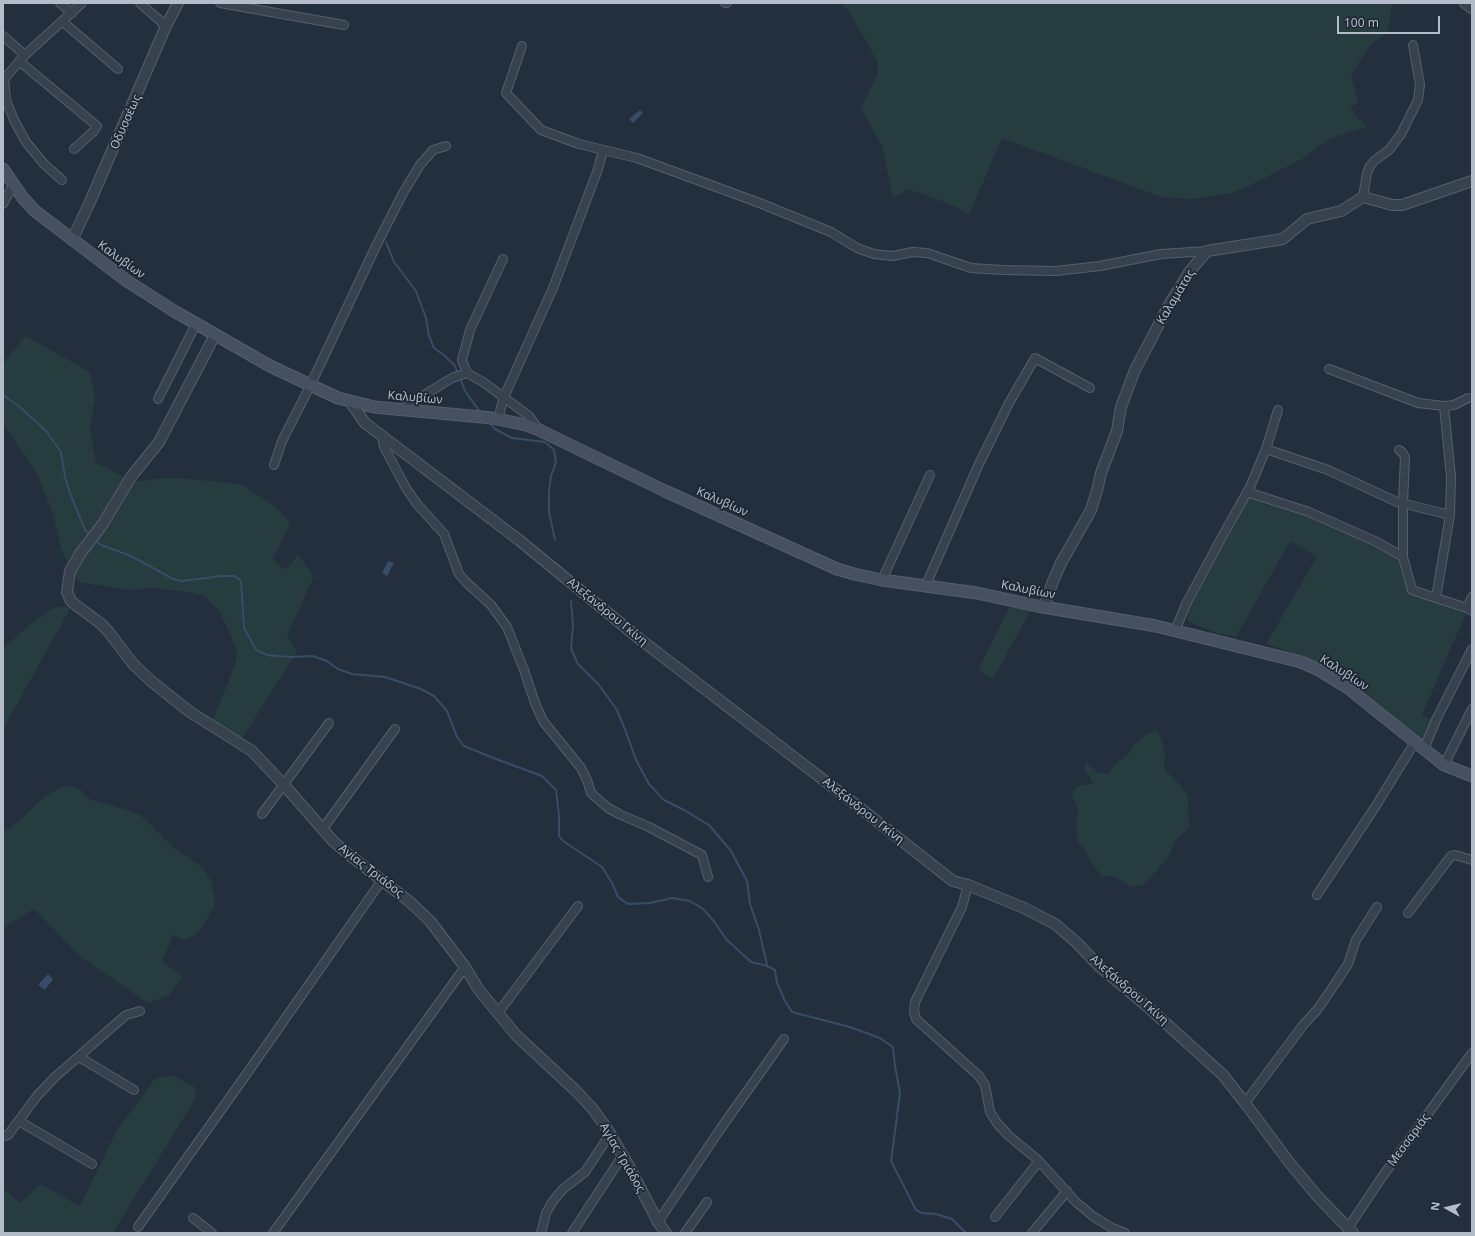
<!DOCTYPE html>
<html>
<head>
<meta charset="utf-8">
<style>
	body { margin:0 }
	#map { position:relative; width:1475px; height:1236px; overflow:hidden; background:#242f3e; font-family:"Noto Sans",sans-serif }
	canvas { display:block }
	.frame { position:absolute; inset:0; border:4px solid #b4bcc9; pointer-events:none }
	.north { position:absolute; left:1427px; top:1188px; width:40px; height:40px; -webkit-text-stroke:3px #1d2633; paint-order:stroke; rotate:278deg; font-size:11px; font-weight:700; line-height:16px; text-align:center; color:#b4bcc9 }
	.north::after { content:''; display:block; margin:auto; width:14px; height:18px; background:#b4bcc9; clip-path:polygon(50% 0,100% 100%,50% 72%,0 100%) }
	.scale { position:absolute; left:1337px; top:16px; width:103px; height:18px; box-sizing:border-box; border:2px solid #b4bcc9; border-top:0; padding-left:5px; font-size:12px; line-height:14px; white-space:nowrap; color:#b4bcc9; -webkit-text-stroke:3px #1d2633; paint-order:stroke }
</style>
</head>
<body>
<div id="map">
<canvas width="1475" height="1236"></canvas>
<div class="frame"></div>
<div class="north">N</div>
<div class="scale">100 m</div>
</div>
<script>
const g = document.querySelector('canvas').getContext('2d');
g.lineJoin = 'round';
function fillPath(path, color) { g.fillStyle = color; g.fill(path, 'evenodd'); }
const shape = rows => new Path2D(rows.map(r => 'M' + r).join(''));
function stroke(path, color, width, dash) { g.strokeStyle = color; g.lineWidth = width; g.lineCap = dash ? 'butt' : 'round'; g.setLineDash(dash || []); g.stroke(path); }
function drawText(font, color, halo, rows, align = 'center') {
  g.font = font + ' "Noto Sans",sans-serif'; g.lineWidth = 3.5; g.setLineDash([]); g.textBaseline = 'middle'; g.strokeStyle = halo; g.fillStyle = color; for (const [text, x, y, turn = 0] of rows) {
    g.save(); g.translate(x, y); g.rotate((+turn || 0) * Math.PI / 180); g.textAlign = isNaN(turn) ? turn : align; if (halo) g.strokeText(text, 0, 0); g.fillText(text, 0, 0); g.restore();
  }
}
fillPath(shape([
	[840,3,1392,3,1392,5,1388,31,1370,46,1351,74,1358,103,1350,108,1366,127,1329,139,1302,159,1249,186,1232,193,1193,199,1161,197,1002,138,969,215,955,206,908,189,893,198,883,148,861,108,878,74,877,61,849,11],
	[26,336,90,372,95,399,90,429,96,463,135,482,161,478,179,478,241,484,277,508,290,523,273,560,286,570,298,555,314,576,287,636,297,652,242,738,213,720,236,662,237,650,220,612,204,596,180,591,151,588,128,590,79,582,62,552,53,514,37,473,3,424,3,363],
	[1247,494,1335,526,1401,558,1408,590,1467,611,1422,715,1432,721,1423,741,1405,728,1364,691,1344,676,1313,660,1266,644,1317,557,1290,541,1236,637,1216,633,1187,621,1189,605],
	[1011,604,1032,608,993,679,978,670],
	[55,607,71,607,3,729,3,646,6,646,29,625],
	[1157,730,1161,738,1165,756,1164,769,1181,786,1188,796,1189,827,1175,841,1169,857,1144,884,1131,887,1115,877,1102,876,1091,863,1087,852,1078,842,1076,828,1078,811,1072,794,1078,786,1094,783,1085,771,1086,761,1098,773,1108,774,1119,761,1129,754,1135,743,1147,734],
	[64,786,76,787,90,799,139,814,174,848,202,867,212,882,215,905,198,933,185,940,173,935,162,961,182,976,169,995,148,1003,81,957,34,909,3,928,3,830,9,829,25,816,45,796],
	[172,1075,195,1087,195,1099,113,1233,3,1233,3,1188,19,1203,41,1184,80,1206,117,1130,155,1079]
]), '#263c3f');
fillPath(shape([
	[640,110,643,113,633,123,629,119],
	[388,561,394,563,387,576,382,573],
	[48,974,53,979,45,990,38,985]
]), '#394c67');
stroke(shape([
	[386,242,394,262,416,291,426,318,429,336,434,348,445,356,455,366,458,374],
	[460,378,465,391,480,412],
	[3,395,20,407,47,432,61,452,65,477,71,496,85,530,90,535],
	[488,421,495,429,512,438,545,442,554,450,556,462,551,476,549,492,549,512,555,540],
	[94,539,101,545,131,556,173,579,182,581,222,576,235,576,241,581,244,628,256,650,268,655,290,657,313,656,327,661,338,669,352,674,385,677,421,689,434,696,447,711,457,737,464,746,496,759,542,776,556,790,559,816,559,836,563,841,602,867,612,883,618,897,628,904,650,903,672,898,690,901,703,909,713,920,726,939,751,962,767,966,775,970,777,983,785,1001,792,1012,850,1027,880,1038,893,1047,895,1066,900,1093,891,1161,916,1210,922,1213,936,1214,952,1219,966,1233],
	[571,601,573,626,571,649,578,664,599,685,617,710,626,732,636,760,649,784,664,800,684,810,709,825,731,851,747,881,750,904,759,930,767,965]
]), '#394c67', 2);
const minor = shape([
	[60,3,72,13],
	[140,3,166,26],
	[220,3,344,25],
	[725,3,727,3],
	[63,22,118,69],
	[3,36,25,55],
	[522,46,506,93,541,130,579,144,637,158,757,202,831,232,857,248,874,254,892,256,913,252,927,253,971,268,1003,270,1056,271,1100,266,1161,254,1207,251],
	[19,61,97,126,94,131,74,149],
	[62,180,44,164,26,142,14,120,6,100,4,79,25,55,82,3],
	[1363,197,1367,173,1370,166,1374,161,1389,150,1401,134,1418,100,1420,85,1413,45],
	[3,204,13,185],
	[503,259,470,330,462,360,467,373,483,382,529,416,539,430],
	[1329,369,1418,403,1444,406,1454,405,1468,398],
	[158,399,196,324],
	[1444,406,1451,477,1450,515,1436,598,1467,608],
	[401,409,452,378,467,373],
	[498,419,504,397,553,288,597,172,603,151],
	[382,436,384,447,406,488,417,504,444,534,459,574,466,582,491,605,507,627,524,670,535,703,543,721,581,768,587,780,591,793,608,808,621,815,649,827,702,855,708,877],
	[1266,449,1328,470,1397,502,1450,515],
	[274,465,282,441,310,386,376,246,403,193,420,165,433,150,446,146],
	[1247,492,1309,512,1377,542,1403,557,1403,503,1405,457,1402,452,1399,450],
	[1403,557,1412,590,1436,598],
	[882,580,930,475],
	[925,587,979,464,1009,403,1035,358,1090,388],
	[1472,597,1467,608,1472,611],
	[1175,631,1186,604,1223,535,1250,487,1266,449,1278,410],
	[1424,749,1436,720,1472,649],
	[1444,765,1472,709],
	[262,814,329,723],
	[322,830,395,729],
	[968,885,962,907,915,1002,914,1012,916,1019,979,1076,985,1085,990,1112,997,1123,1009,1136,1038,1160,1076,1202,1094,1217,1112,1228,1125,1233],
	[1317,895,1377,804,1415,742],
	[1408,913,1451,856,1455,855,1472,860],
	[498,1013,578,906],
	[79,1057,134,1090],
	[1245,1103,1304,1024,1317,1010,1335,984,1348,964,1356,940,1377,907],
	[19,1121,92,1164],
	[3,1136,8,1135,37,1096,55,1077,126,1015,140,1011],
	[995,1217,1039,1161],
	[193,1218,212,1233],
	[658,1222,721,1128,784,1039],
	[138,1227,243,1079,382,880],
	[1348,1228,1382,1177,1472,1053],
	[273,1233,465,967],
	[541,1233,546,1213,553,1201,563,1189,585,1172,610,1134],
	[572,1233,619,1161,624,1157],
	[685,1233,707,1202],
	[1032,1233,1067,1191]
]);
const tertiary = shape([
	[1465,3,1472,8],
	[72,240,89,204,166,26,178,3],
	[215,335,159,442,131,477,102,525,80,554,70,571,67,592,71,601,77,606,100,623,108,631,133,664,151,681,190,712,252,751,284,785,333,841,348,854,410,902,430,921,465,967,479,990,516,1035,575,1090,592,1108,608,1130,630,1168,658,1222,666,1233],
	[351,403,365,423,382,436,519,540,641,640,855,804,944,874,953,881,968,885,1024,908,1055,924,1077,943,1100,967,1150,1009,1223,1075,1245,1103,1289,1162,1318,1197,1353,1233],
	[1044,607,1053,581,1061,563,1091,510,1098,487,1101,473,1117,431,1121,407,1135,370,1170,303,1190,271,1207,251,1283,239,1307,219,1341,211,1363,197,1392,205,1402,205,1472,181]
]);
const secondary = shape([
	[3,169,23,198,35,211,127,281,174,311,270,366,338,398,374,407,492,418,526,425,539,430,665,491,837,569,854,574,882,580,977,593,1037,606,1156,626,1301,662,1317,669,1348,688,1444,765,1472,776]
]);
stroke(minor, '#565f6c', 10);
stroke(tertiary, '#565f6c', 12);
stroke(secondary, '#565f6c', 13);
stroke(minor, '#38414e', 8);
stroke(tertiary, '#38414e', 10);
stroke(secondary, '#465061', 11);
drawText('12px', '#b4bcc9', '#1d2633', [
	["Οδυσσέως",126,122,-66],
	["Καλυβίων",121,260,36],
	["Καλαμάτας",1176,297,-59],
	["Καλυβίων",415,398,5],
	["Καλυβίων",722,502,24],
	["Καλυβίων",1028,590,11],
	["Αλεξάνδρου Γκίνη",607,612,39],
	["Καλυβίων",1344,673,33],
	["Αλεξάνδρου Γκίνη",863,811,38],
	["Αγίας Τριάδος",371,871,38],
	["Αλεξάνδρου Γκίνη",1129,990,41],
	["Μεσσαριάς",1409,1140,-54],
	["Αγίας Τριάδος",622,1158,60]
]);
</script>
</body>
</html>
